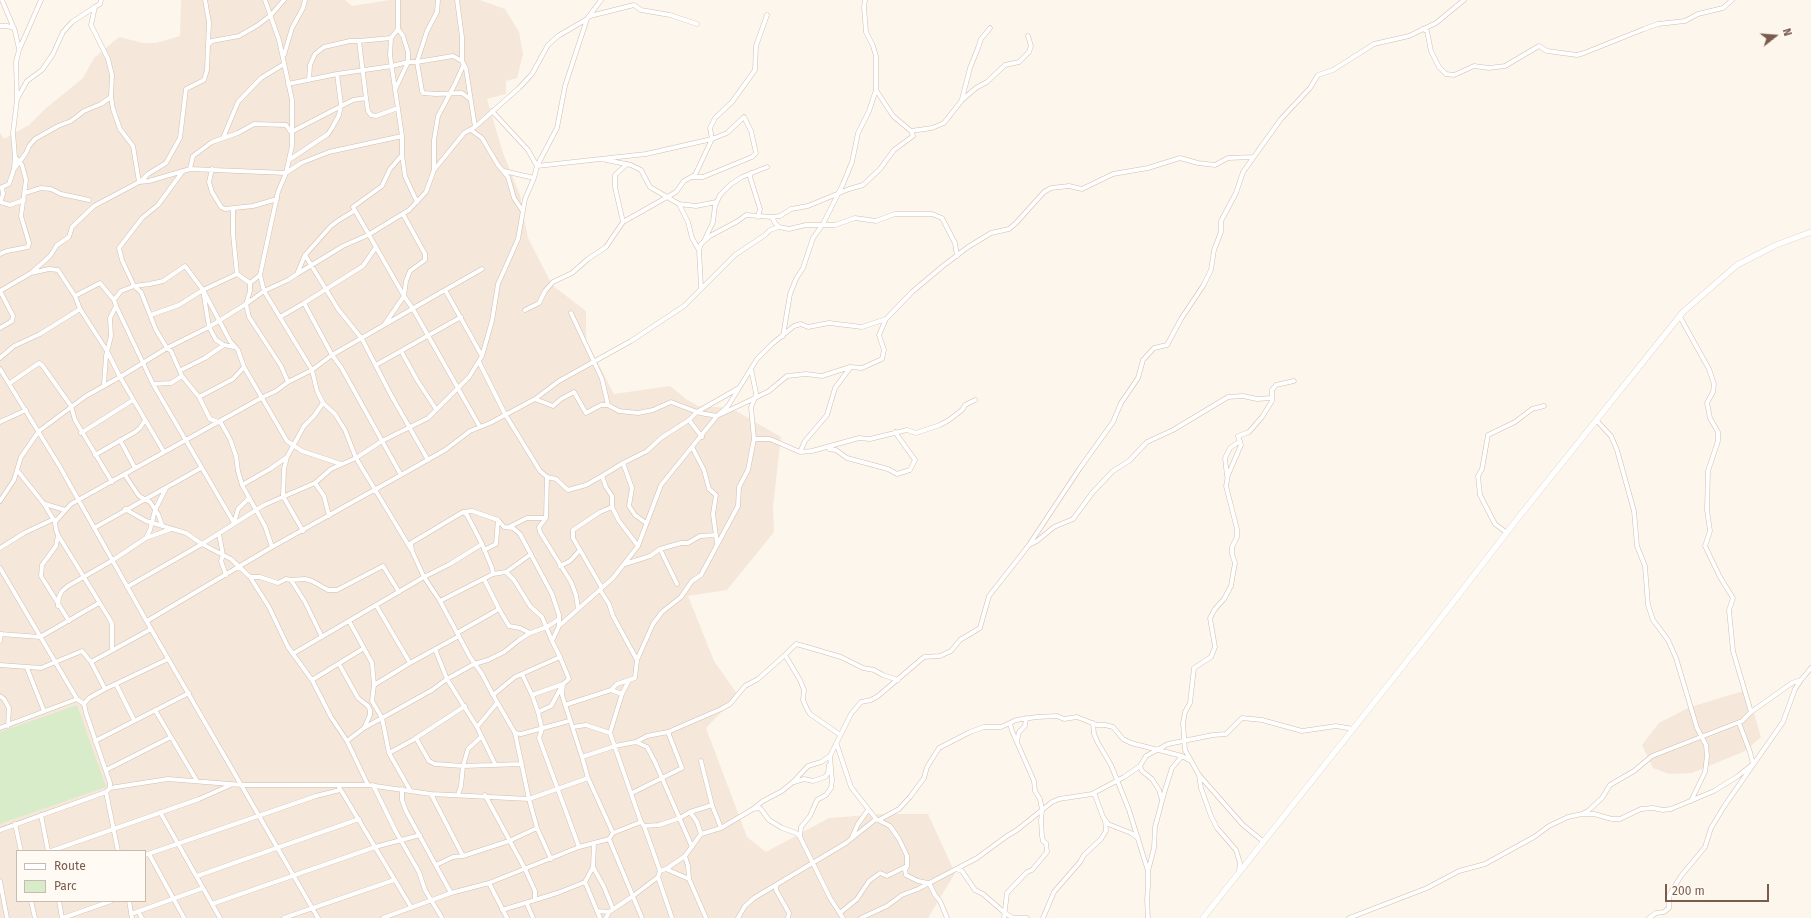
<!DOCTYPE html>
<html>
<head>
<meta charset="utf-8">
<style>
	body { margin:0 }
	#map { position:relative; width:1811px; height:918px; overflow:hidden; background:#fdf6ec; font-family:"Fira Sans",sans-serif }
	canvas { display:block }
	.legend { position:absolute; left:16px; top:850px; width:130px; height:52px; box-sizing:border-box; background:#fffaf3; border:1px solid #cabbb1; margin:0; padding:5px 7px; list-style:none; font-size:12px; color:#7a5c4d }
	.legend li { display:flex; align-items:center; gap:8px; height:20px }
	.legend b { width:20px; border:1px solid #cabbb1 }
	.north { position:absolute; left:1755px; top:16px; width:40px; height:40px; -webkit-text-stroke:3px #fffaf3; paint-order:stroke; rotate:73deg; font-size:11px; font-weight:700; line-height:16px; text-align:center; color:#7a5c4d }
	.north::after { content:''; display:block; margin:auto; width:14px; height:18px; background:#7a5c4d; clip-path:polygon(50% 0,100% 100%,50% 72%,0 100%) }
	.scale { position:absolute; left:1665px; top:884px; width:104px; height:18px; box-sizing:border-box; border:2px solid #7a5c4d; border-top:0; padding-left:5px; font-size:12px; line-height:14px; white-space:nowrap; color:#7a5c4d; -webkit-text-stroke:3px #fffaf3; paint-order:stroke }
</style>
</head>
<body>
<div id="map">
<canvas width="1811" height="918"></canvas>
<ul class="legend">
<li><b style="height:5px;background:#fff"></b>Route</li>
<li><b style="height:11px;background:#d8ecc9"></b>Parc</li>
</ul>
<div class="north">N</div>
<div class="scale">200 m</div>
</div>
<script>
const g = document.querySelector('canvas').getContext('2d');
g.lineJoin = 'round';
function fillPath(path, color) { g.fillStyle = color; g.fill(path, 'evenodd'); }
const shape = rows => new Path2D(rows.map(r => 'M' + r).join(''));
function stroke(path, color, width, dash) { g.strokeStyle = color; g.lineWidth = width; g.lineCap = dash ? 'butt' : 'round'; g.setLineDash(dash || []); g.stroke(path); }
fillPath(shape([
	[181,0,345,0,352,6,390,0,480,0,505,9,519,32,523,54,517,78,506,81,506,94,487,99,503,153,520,195,528,238,552,285,586,311,586,340,614,394,670,386,686,399,698,406,731,408,781,437,773,506,774,532,727,590,688,596,714,661,738,695,706,728,747,837,766,852,829,818,882,814,928,814,955,873,928,918,0,918,0,133,4,139,29,125,45,109,83,78,94,58,119,37,143,43,156,43,180,36],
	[17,851,145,851,145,901,17,901],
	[1747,690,1761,737,1745,751,1692,773,1669,774,1653,768,1642,745,1659,723,1690,707]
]), '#f5e8da');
fillPath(shape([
	[77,705,106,787,0,824,0,732]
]), '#d8ecc9');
const street = shape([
	[2,0,15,31,19,49],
	[101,0,100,4,95,7,91,25,108,59,112,75,111,97,113,109,120,129,133,146,139,182],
	[265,0,279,40,292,100,292,146,286,173,278,192,260,275,264,291,312,370,317,391,323,403,335,414,345,430,356,458,412,551],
	[398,0,398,29,391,38,390,55,402,136,402,155,405,176,417,202],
	[438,0,437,12,427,31,417,62,422,91,423,93,436,94,462,93,470,99],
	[457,0,462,37,462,61],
	[590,16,634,5,641,10,670,15,697,24],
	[0,26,7,26,14,28],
	[1422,29,1427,31,1431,51,1439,67,1446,74,1454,75,1474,66,1489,68,1505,66,1539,46,1547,51,1577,55,1584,53,1644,29,1658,24,1685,21,1698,14,1723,8,1732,0],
	[208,45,212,41,239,36,258,25,271,15,284,0],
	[284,55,292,28,303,8,305,0],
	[309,80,310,65,315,54,324,47,350,41,359,41],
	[288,84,337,74,392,66,408,62,417,62,453,56,462,61,466,69,475,127],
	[395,90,408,62,408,52,403,36,398,29],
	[366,98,368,111,371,115,376,116,398,108],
	[17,99,27,81,42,70,53,54,63,32,72,22,95,7],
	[962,99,970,68,978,48,981,39,990,28],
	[492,111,528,150,537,166,646,154,712,139,727,133,744,117,751,131,756,153,752,157,703,177,692,177],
	[471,130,482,138,498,165,508,177,514,198,522,210],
	[911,131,932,128,944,123,962,100,976,88,987,82,1005,65,1019,62,1029,52,1031,46,1028,36],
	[223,138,238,102,261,78,284,64],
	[402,155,390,169,382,186,353,207,404,296,413,309,480,427],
	[289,160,328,134,332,128,339,115,341,105,337,74],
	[606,160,631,165,641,170,650,187,679,204,688,222,692,238,699,250],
	[14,169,26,153,29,146,35,139,58,126,71,121,84,111,101,104,111,97],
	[190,169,286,173,301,163,329,152,402,136],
	[212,169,209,182,212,192,221,207,225,209,253,206,277,199],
	[434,170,434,140,438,116,455,84,464,64],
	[183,171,158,205,142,218,119,248,122,260,134,286,141,292,156,330,167,348,171,351,182,376,199,397,210,419,221,423,230,439,236,456,238,471,242,485,265,526,272,547],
	[504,171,534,178],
	[751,173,750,177,760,209,758,217],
	[140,182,148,174,166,163,180,138,186,89,204,80,207,70,209,22,205,0],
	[0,188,9,184,14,169,15,157],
	[25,193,41,188,51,189,61,194,89,200],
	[1,201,3,194,2,187],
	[0,202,10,205,24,200],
	[679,204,696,206,716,202],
	[233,209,233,234,237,274,250,283],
	[772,217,780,216,791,209,808,206,849,189,863,185,880,169,894,150,913,136,911,131,893,116,876,90,876,56,873,46,866,32,864,7,865,0],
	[623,222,615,187,615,175,627,164],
	[705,239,713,222,715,206,720,195,731,184,742,177,767,167],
	[0,254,7,251,28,247,29,243,21,216,26,180,22,165,15,157,13,133,17,99,16,62,19,50,41,0],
	[305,255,338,309,362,339,391,395,428,460],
	[31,273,50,256,57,245,69,237,72,227,94,206,139,182,149,181,190,169,193,156,212,142,238,133,254,124,286,125,291,132,353,100,366,98,359,41,391,38],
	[297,274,343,246,368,235,409,210,426,192,434,170,464,133,475,127,519,88,532,74,548,45,558,36,587,19],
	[260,275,250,283,250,291,246,304,249,317,281,366,288,382],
	[701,287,699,250,701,244,710,236,738,221,746,215,772,217,775,223,779,227,789,229,806,225,835,225,855,218,876,221,895,214,932,214,942,218,955,243,957,256],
	[445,290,482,269],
	[0,291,13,316,12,321,0,328],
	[75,296,100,283,114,300],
	[80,309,107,351,120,377,164,452],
	[525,310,539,303,545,291,553,282,572,273,588,259,606,247,623,222,676,192,684,181,695,175,712,139,710,128,715,118,732,102,755,70,756,46,767,15],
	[571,313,602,379,608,405],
	[151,315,179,305,203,290],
	[280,317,304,303],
	[1680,317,1709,369,1714,384,1713,392,1707,403,1710,418,1718,432,1718,441,1708,471,1707,510,1710,531,1705,546,1720,577,1733,598,1729,610,1733,651,1751,712],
	[384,325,404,296,406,281,410,271,425,260,425,254,403,214],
	[783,336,790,294,796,279,803,268,813,238,823,224,843,184,852,162,858,133,869,111,875,93],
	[234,347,224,345,216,340,209,327,203,290,237,274],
	[401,351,417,380,436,409],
	[0,358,14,346,40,334,80,309,75,296,58,270,49,269,31,273,0,291],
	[479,362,505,414,540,471,547,477,546,518,539,527,540,532,571,582,576,595,578,609],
	[376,365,461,317],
	[0,369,60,467,151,629,318,918],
	[181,370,205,358,224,345],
	[10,383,39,363,42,365,71,406,75,420,112,482],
	[153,384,171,383,182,376],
	[104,385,106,356,111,336,110,318,116,306],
	[199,397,233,379,244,367],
	[1272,398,1272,390,1276,385,1294,381],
	[535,399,559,381,631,341,684,306,735,255,765,235,770,230,779,227],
	[689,420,697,412,737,389],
	[1597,421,1611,436,1617,450,1634,511,1637,546,1645,566,1648,605,1653,620,1668,640,1676,658,1697,728,1706,745,1707,756,1705,772,1691,801],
	[0,422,26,410],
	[81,433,133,400],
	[754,439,770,439,800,452,812,451,859,438,870,439,907,430,916,433,940,425,949,420,962,410,965,405,975,400],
	[120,440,135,468],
	[692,447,704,470,709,489,716,495,713,514,717,543],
	[829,449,836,450,847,458,888,469,897,474,910,470,915,460,895,432],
	[800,452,805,441,827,415,835,388,850,368],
	[95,455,135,432,140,428,145,420],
	[287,457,284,469,283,496,303,531],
	[623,463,632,488,629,506,635,515,646,523],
	[17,470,44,504,55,522,56,530,58,535,109,618,112,624,112,650],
	[125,475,139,496,150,502,158,514,162,525],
	[401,475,445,450,470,431,490,423,535,399,553,406,561,399,574,392,586,413,601,405,608,405,619,411,638,413,653,410,671,402,700,413,717,416,755,398,756,393,751,369],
	[602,476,623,463,647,451,661,438,689,420,702,437],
	[1227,476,1225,458,1230,448,1240,441],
	[547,477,556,479,568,490,586,485,602,476,606,487,612,496,612,507,619,521,638,546],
	[315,483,324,496,329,516],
	[242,485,270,469,287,457,304,426,314,416,323,403],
	[0,501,14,480,21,457,39,431,86,396,120,377,167,348,209,327,246,304,264,291,288,280,297,274,305,255,331,226,339,220,354,211],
	[45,504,65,510],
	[125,509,146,521,186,533,202,544,231,559,250,577,269,607,288,647,312,680,331,717,347,741,368,785],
	[463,512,467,515,482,544,492,568,493,574],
	[55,522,71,504,263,397,276,391,288,382,312,370,332,355,304,303,363,266,376,247],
	[234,523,153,384,116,306,114,300,121,291,134,286,150,284,163,281,185,266,203,290,230,341,238,350,244,367,287,441,302,451,341,464],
	[234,523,238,509,249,498],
	[509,527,527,518,546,518],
	[94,528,201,468],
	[1507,533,1495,524,1480,495,1478,476,1482,469,1488,435,1515,422,1532,409,1544,406],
	[219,534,223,555,221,561,226,575],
	[58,535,56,546,42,565,41,576,69,621],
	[146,538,150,530,155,510,166,488],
	[1029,545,1037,541,1054,527,1073,519,1093,492,1113,471,1129,461,1147,442,1173,430,1228,397,1243,396,1257,399,1272,398,1272,401,1262,417,1249,432,1238,436,1241,445,1228,475,1226,486,1237,529,1237,537,1232,547,1232,554,1235,563,1233,574,1231,586,1224,599,1215,609,1210,618,1215,647,1211,657,1194,668,1190,703,1185,712,1183,723,1185,750,1199,775,1201,788,1211,816,1217,828,1236,850,1240,863,1239,871],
	[0,548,24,533,54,519],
	[660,549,677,584],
	[484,550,496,544,498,520],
	[625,564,650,556,660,549,681,543,688,543,700,536,716,535],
	[560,566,570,561,580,550],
	[0,568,77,699,84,704],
	[506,572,531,554],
	[250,577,260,577,278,583,286,579,291,580,305,602,322,637],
	[291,580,305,579,312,581,328,590,337,590,383,566,399,592],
	[127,587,202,544,264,505,315,483,331,469,356,458,382,441,428,418,469,377,482,356],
	[602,588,573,538,573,530,600,512,612,507],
	[600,590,609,604,613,616,637,660],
	[440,601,493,574,506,572,514,580,530,606,542,617,552,641],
	[376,605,410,663],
	[58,606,59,597,62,591,68,586,113,560,146,538,171,529],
	[499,609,509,626,520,628,530,633,547,627,559,619],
	[147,621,272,547,401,475,341,367,332,355,445,290,482,356,492,321,498,284,518,239,525,199,534,178,537,166,557,128,565,86,587,19,601,0],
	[349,621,372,663,374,685,372,701,382,718,389,753,410,790],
	[457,633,499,609,484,579],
	[0,634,40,637,99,603],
	[0,641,1,634],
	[435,649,447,679,477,727,495,764],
	[294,653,424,577,450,564,482,544],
	[785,655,796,644,807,647,841,657,863,668,874,670,883,675,898,680],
	[91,662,151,629],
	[339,664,358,698,368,706,370,710,370,715,364,728],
	[0,665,41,668,82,651,91,662,105,689],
	[27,668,44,711],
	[522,674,532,695,538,712,542,729,539,738,579,847],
	[312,680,364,648],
	[116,684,134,720],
	[374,685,410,663,459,636],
	[611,690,622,694],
	[493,695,482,674,470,657,440,601,424,577,412,551,411,543,463,512,472,511,498,520,504,527,513,528,520,534,552,594,559,615,559,626],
	[532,695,563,684,562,695,582,757],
	[0,696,4,699,9,708,8,726],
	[565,705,611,690,617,684,629,680],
	[155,710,197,781],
	[538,712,551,706,563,684,569,679,560,657],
	[1010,723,1016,720,1037,717,1057,716,1064,719,1077,717,1097,725,1105,725,1113,727,1123,739,1131,743,1182,756,1189,760],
	[1093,723,1094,734,1098,743,1111,765,1129,810,1148,871],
	[477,727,497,703],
	[573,727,586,725,610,733],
	[0,728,77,699],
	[668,732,721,709,730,704,745,686,758,679,785,655,800,680,804,690,803,700,807,709,810,714,839,734],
	[515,733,521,734,569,721],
	[416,738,429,761,435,764,463,766,522,764],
	[95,741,189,693],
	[347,741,364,728,432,690,447,679,474,664,488,660,504,652,519,640,530,633],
	[1017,741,1019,732,1025,726,1026,718],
	[636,742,647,747,655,762,692,847],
	[837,745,851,787,876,819,890,826,899,839,907,856,907,866,905,870,906,875,918,881,928,883],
	[389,753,413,740,465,706],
	[701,761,712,805,721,828],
	[1140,766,1142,771,1152,779,1159,790,1162,800],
	[106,770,171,737],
	[1199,775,1243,825,1264,842],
	[794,782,804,779,813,781,825,777,828,773,829,765],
	[373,785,396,832,419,872,425,890,442,918],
	[339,787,411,907],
	[110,788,168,779,242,785,368,785,431,794,529,799,515,733,493,695,515,677,560,657,552,641,559,626,613,578,638,546,661,485,717,416,728,406,757,359,772,344,794,326,801,324,808,327,829,323,862,327,886,319,912,292,943,266,968,247,991,233,1009,229,1016,223,1044,192,1051,188,1069,186,1082,189,1113,174,1148,168,1180,158,1198,163,1215,165,1228,158,1253,157],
	[402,789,402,800,406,811,451,893],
	[106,792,118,851],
	[431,794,463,856],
	[1092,794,1095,795,1103,817,1108,824,1131,833,1138,838],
	[458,795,461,786,463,766,468,749,481,737],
	[485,795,525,869,535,891,535,900,502,910],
	[753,809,763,801,782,791,793,782,808,766,821,762,830,756],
	[160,812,220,918],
	[1582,814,1594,814,1612,819,1620,819,1641,809,1653,808,1663,810,1671,809,1714,791,1738,776,1753,764,1750,752,1739,723],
	[41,815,48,851],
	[879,820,899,809,910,797,924,778,927,767,939,748,970,732,984,727,1001,727,1010,723,1012,731,1034,781,1035,791,1040,799,1042,810,1041,821,1042,836,1043,841,1046,843,1047,852,1032,870,1027,872,1007,893,1004,918],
	[15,824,21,851],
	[644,826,659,825,680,818,690,812,712,805],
	[0,830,106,792,110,788,110,783,86,713,84,704,89,698,105,689,168,659],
	[613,833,588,778,582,757,615,746,636,742,647,736,668,732,682,768,632,793],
	[701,834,721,828,753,809,760,808,769,820,782,828,796,833,800,837],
	[852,837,858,824,868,810],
	[609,839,642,918],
	[594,843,593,867,585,882,600,918],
	[51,851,199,799,233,784],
	[149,854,184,918],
	[145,855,316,796,340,790],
	[685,856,688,866,689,879,706,918],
	[551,859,537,828,529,799,588,778],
	[436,865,453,857,463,856,509,841,537,828],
	[593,867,604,887,613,909],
	[666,869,689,879],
	[956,869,962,871,975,890,983,894,1005,913,1013,918,1027,918],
	[660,871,666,869,685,856,701,834,697,822,690,812],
	[197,876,359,819],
	[658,877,672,918],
	[0,881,7,918],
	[489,883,507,918],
	[929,883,935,895,940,901,947,918],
	[776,885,776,890,789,913,788,918],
	[535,900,560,892,585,882],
	[31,901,35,918],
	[59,901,62,918],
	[129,901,132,918],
	[212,904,375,847,420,835],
	[527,904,533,918],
	[597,911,609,912],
	[139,913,142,918],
	[840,913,857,899,869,881,880,873,887,876,907,866],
	[131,914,203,888],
	[63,918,111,901],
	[284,918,394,880],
	[383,918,451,893,489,883,579,847,609,839,613,833,641,822,610,733,613,723,622,694,629,680,635,678,637,660,653,624,662,612,681,597,692,581,701,575,738,506,739,487,748,470,754,439,751,407,755,398,769,391,787,376,806,374,822,376,850,367,862,368,882,359,884,350,879,335,886,319],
	[606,918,609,912,633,896,658,877,660,871,644,826,641,822],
	[738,918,745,906,754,898,846,843,876,819],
	[843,918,830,898,800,837,801,827,810,816,817,800,826,795,831,788,832,780,830,756,851,714,861,702,871,700,878,696,924,657,940,656,951,651,960,640,980,628,989,596,1029,545,1080,468,1113,422,1121,403,1138,378,1143,360,1154,348,1167,345,1181,319,1203,286,1211,270,1214,250,1221,232,1221,221,1236,193,1243,172,1281,119,1310,88,1318,75,1333,70,1374,44,1409,36,1436,23,1464,0],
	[861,918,887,906,902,895,918,889,977,858,1007,836,1017,830,1052,802,1059,799,1092,794,1124,777,1140,766,1146,756,1168,744,1213,735,1226,734,1242,718,1262,720,1302,731,1336,726,1353,729],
	[1043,918,1054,892,1080,862,1084,855,1101,839,1106,831,1105,820],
	[1148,918,1147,900,1148,886,1148,871,1154,848,1155,827,1165,790,1172,768,1182,756],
	[1349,918,1427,888,1459,871,1485,864,1534,837,1549,826,1568,817,1582,814,1588,811,1602,798,1610,785,1634,771,1652,756,1742,721,1751,712,1792,683,1801,680,1811,668],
	[1649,918,1656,913,1664,912,1669,908,1669,896,1671,892,1681,876,1705,847,1711,828,1725,805,1783,722,1795,689,1801,680]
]);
const secondary = shape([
	[1203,918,1430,632,1518,518,1683,312,1737,265,1776,245,1811,232]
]);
stroke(street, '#d1beb0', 5);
stroke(secondary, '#d6c0b0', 6);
stroke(street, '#fff', 4);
stroke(secondary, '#fff', 5.5);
</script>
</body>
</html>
